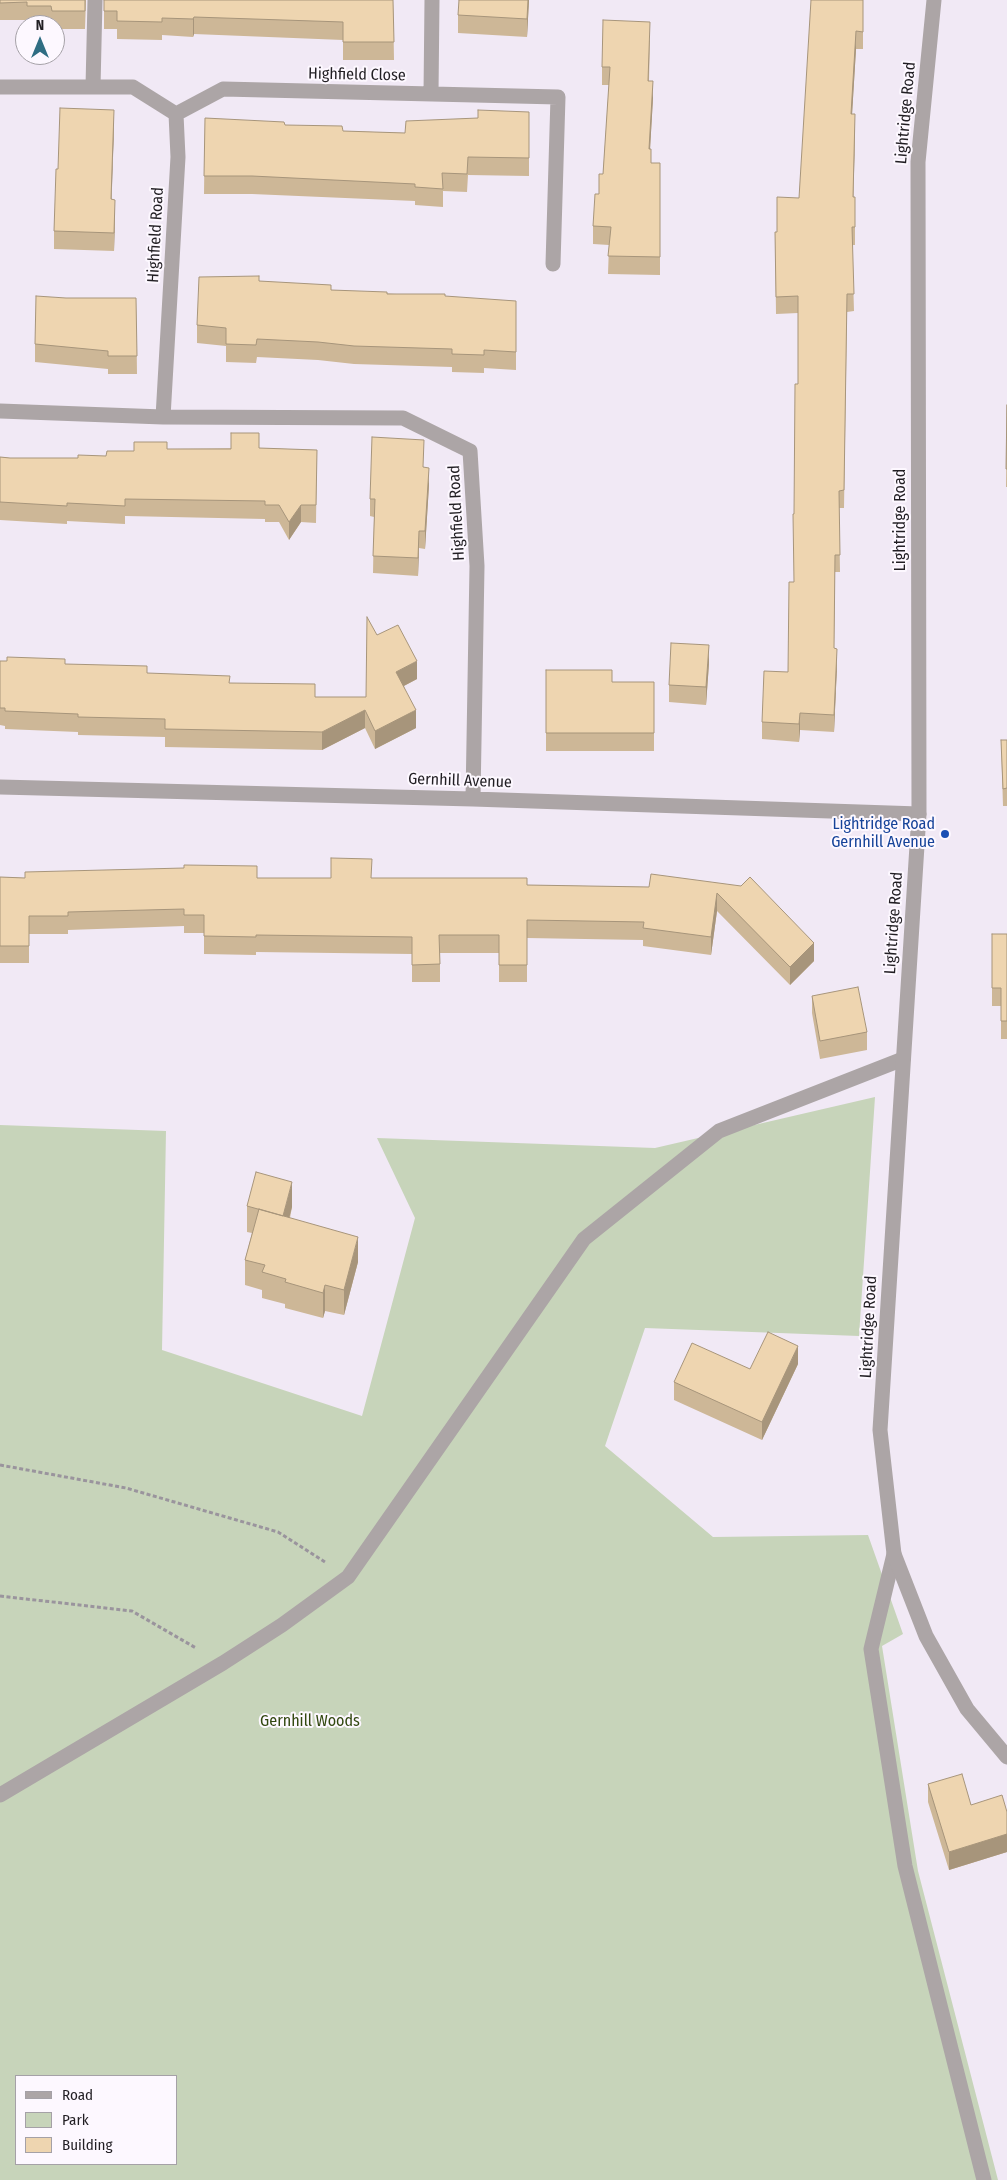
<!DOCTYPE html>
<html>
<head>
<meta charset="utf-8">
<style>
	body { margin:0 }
	#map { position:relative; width:1007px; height:2180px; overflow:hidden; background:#f1e9f5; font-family:"Fira Sans Condensed",sans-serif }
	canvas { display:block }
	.legend { position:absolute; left:15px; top:2075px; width:162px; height:90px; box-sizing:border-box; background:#fdf8ff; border:1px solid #a5a1a7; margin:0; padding:6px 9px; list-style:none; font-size:15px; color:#211e23 }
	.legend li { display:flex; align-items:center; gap:10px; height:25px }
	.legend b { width:25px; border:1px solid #a5a1a7 }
	.north { position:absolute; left:15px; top:15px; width:50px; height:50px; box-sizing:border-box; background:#fdf8ff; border:1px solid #a5a1a7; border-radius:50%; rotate:0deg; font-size:14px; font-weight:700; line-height:20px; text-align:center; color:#211e23 }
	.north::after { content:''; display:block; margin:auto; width:18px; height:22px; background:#2f6d83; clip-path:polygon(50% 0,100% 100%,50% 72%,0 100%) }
</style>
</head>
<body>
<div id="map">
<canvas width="1007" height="2180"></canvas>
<ul class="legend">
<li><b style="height:6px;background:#aca5a6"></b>Road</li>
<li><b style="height:14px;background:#c7d4ba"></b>Park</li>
<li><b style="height:14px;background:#eed5b0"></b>Building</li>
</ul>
<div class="north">N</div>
</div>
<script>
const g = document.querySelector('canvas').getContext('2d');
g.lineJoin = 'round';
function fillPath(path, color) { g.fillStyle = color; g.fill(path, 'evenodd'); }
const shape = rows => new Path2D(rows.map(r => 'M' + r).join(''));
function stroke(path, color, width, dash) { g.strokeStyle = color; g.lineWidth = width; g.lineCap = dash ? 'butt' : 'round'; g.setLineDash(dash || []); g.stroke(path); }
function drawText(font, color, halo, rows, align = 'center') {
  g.font = font + ' "Fira Sans Condensed",sans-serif'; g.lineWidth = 4; g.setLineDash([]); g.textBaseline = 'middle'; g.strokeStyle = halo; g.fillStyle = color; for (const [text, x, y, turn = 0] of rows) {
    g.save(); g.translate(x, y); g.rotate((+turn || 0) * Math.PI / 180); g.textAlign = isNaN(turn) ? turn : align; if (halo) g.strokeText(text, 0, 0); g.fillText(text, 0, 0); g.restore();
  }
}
fillPath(shape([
	[875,1097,859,1336,645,1328,605,1446,713,1537,868,1535,903,1634,882,1646,918,1871,998,2180,0,2180,0,1125,166,1131,162,1350,362,1416,415,1218,377,1138,655,1148],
	[16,2076,176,2076,176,2164,16,2164]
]), '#c7d4ba');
stroke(shape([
	[0,1465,126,1488,278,1532,325,1562],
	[0,1596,132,1611,196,1648]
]), '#9a949d', 3, [4, 2.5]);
stroke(shape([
	[0,1795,223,1663,282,1625,348,1577,584,1239,719,1131,903,1059]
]), '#aca5a6', 15);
stroke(shape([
	[0,87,133,87,176,114],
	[93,87,95,0],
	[431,94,432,0],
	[176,114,223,89,558,97,553,264],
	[0,411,163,417,403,418,470,451,477,566,473,799],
	[163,417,178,157,176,114],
	[0,787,473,799,919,814],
	[894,1554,871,1649,905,1866,984,2180]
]), '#aca5a6', 15);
stroke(shape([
	[934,0,918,162,919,814,880,1430,894,1554,926,1636,967,1709,1007,1757]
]), '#aca5a6', 15);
fillPath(shape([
	[0,0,86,0,85,29,55,29,55,25,52,25,51,24,27,24,27,20,0,20],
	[104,0,393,0,394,60,343,60,343,40,194,34,193,37,162,35,162,40,117,39,117,29,104,29],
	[529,0,527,37,458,33,458,15],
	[863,0,863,49,856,49,852,114,855,132,853,197,855,197,855,245,852,245,854,311,847,312,844,508,839,508,840,572,835,572,834,648,837,666,834,732,800,730,799,742,762,739,762,722,788,672,794,582,798,384,798,313,776,314,775,232,777,232,799,198],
	[650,40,649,81,653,98,650,149,651,163,660,163,660,275,608,274,609,245,593,244,593,226,603,174,609,85,602,85,602,67],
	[529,112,529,176,468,175,467,192,443,191,443,207,415,205,415,201,252,194,204,194,205,118,285,125,343,131,405,133,478,118],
	[114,128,111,199,115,217,114,251,54,249,54,231,58,169],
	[259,281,331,290,445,297,516,352,516,370,484,368,484,373,452,372,452,367,354,364,318,360,257,357,256,363,226,362,226,346,197,343,197,325],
	[66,298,136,298,137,374,108,374,108,369,35,362,35,344],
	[1007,405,1007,487,1006,487],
	[259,448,317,450,316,523,301,522,289,540,279,522,265,522,265,519,125,516,125,524,67,521,67,524,0,520,0,457,10,458,78,458,106,456,134,451,167,449],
	[423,467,429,485,425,549,419,548,418,576,373,573,374,517,370,516,370,499],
	[377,635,417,679,404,686,416,728,375,749,365,728,322,750,165,747,165,737,78,735,78,732,5,729,5,726,0,725,0,661,65,664,230,683,315,697,366,697],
	[709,663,706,705,669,702,669,685],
	[546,670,612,682,654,682,654,751,546,751],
	[1001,740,1007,740,1007,806,1003,806],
	[0,877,25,878,372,878,527,885,649,887,741,886,814,961,790,985,717,911,711,955,643,946,643,940,527,938,527,982,499,982,499,953,440,953,440,982,412,982,412,954,256,952,256,955,204,954,204,933,184,933,184,926,68,930,68,934,29,934,29,963,0,963],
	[992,934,1007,934,1007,1039,1001,1039,1001,1006,992,1006],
	[812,996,867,1032,867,1050,820,1059,812,1013],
	[247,1206,292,1207,290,1218,358,1262,344,1315,325,1311,323,1318,285,1308,285,1304,262,1298,262,1290,245,1285,245,1260,252,1233,247,1232],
	[798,1364,762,1440,674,1400,674,1382,750,1369],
	[928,1784,971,1805,1007,1812,1007,1852,949,1870,928,1802]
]), '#cdb797');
fillPath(shape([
	[528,0,529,0,527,37,527,19],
	[194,17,194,34,193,37,193,19],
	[856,31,856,49,851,132,851,114],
	[653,81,653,98,649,167,649,149],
	[114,110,114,128,111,217,111,199],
	[855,114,855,132,853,215,853,197],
	[115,200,115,217,114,251,114,233],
	[429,468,429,485,425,549,425,531],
	[301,505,301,522,289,540,289,522],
	[419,531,419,548,418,576,418,558],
	[709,645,709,663,706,705,706,687],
	[837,649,837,666,834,732,834,715],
	[417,661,417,679,396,690,396,672],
	[365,710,365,728,322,750,322,732],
	[416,710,416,728,375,749,375,731],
	[800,713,800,730,799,742,799,724],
	[717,893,717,911,711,955,711,937],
	[814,943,814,961,790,985,790,967],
	[292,1182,292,1207,283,1241,283,1216],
	[358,1237,358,1262,344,1315,344,1290],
	[325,1285,325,1311,323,1318,323,1293],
	[798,1346,798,1364,762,1440,762,1422],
	[1007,1834,1007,1852,949,1870,949,1852]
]), '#a7957b');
const building = shape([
	[0,0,85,0,85,11,52,11,51,6,27,6,27,2,0,3,0,0],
	[104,0,393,0,394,42,343,42,343,22,194,17,193,19,162,18,162,22,117,21,117,11,104,11,104,0],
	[459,0,528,0,527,19,458,15,459,0],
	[811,0,863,0,863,32,856,31,851,114,855,114,853,197,855,197,855,227,852,227,854,294,847,294,844,490,839,491,840,555,835,555,834,648,837,649,834,715,800,713,799,724,762,722,764,671,788,672,789,582,794,582,793,514,794,514,795,384,798,384,798,296,776,297,775,232,777,232,777,197,799,198,811,0],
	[603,20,650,22,648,81,653,81,649,149,651,149,651,163,660,163,660,257,608,256,611,227,593,226,595,194,599,194,599,174,603,174,610,67,602,67,603,20],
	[60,108,114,110,111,199,115,200,114,233,54,231,56,169,58,169,60,108],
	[478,110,529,112,529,158,468,157,467,174,442,173,443,189,415,187,415,184,252,176,204,176,205,118,284,122,285,125,342,126,343,131,405,133,406,121,478,118,478,110],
	[259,276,259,281,331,285,331,290,387,292,387,294,445,294,445,296,516,301,516,352,484,350,484,355,452,354,452,349,354,346,318,342,257,339,256,345,226,344,226,328,197,325,199,277,259,276],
	[36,296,66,298,136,298,137,356,108,356,108,351,35,344,36,296],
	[1007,405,1007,469,1006,469,1007,405],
	[231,433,259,433,259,448,317,450,316,505,301,505,289,522,279,505,265,505,265,501,125,499,125,506,67,503,67,506,0,502,0,457,10,458,78,458,78,455,106,456,107,451,134,451,134,442,167,442,167,449,231,449,231,433],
	[372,437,424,440,423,467,429,468,425,531,419,531,418,558,373,556,375,499,370,499,372,437],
	[367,617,377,635,398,625,417,661,396,672,416,710,375,731,365,710,322,732,165,729,165,719,78,717,78,714,5,711,5,708,0,708,0,661,7,661,7,657,65,659,65,664,147,666,147,673,230,676,229,683,315,684,315,697,366,697,367,617],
	[671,643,709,645,706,687,669,685,671,643],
	[546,670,612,670,612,682,654,682,654,733,546,733,546,670],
	[1001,740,1007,740,1007,788,1003,789,1001,740],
	[331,858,372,859,371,878,527,878,527,885,649,887,651,874,741,886,750,877,814,943,790,967,717,893,711,937,643,928,644,922,527,920,527,965,499,965,499,935,439,935,440,964,412,965,412,937,256,935,256,937,204,936,204,915,184,915,184,909,68,912,68,916,29,916,29,946,0,946,0,877,25,878,25,872,184,868,184,865,257,866,257,878,331,878,331,858],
	[992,934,1007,934,1007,1021,1001,1021,1001,988,992,988,992,934],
	[858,987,867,1032,820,1041,812,996,858,987],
	[256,1172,292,1182,283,1216,247,1206,256,1172],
	[259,1209,358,1237,344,1290,325,1285,323,1293,285,1282,286,1279,262,1272,265,1265,245,1260,259,1209],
	[768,1332,798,1346,762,1422,674,1382,692,1343,750,1369,768,1332],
	[962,1774,971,1805,1002,1795,1007,1812,1007,1834,949,1852,928,1784,962,1774]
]);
fillPath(building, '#eed5b0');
stroke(building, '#a7957b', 1);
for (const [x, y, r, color] of [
	[945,834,5,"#1a4fb4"]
]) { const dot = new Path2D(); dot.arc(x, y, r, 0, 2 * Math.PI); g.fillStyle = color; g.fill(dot); stroke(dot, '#fdf8ff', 2); }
drawText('16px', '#211e23', '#fdf8ff', [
	["Highfield Close",357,75,1],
	["Lightridge Road",906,113,-85],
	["Highfield Road",156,235,-87],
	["Highfield Road",457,513,-93],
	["Lightridge Road",901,520,-90],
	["Gernhill Avenue",460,781,2],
	["Lightridge Road",894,923,-86],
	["Lightridge Road",869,1327,-87]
]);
drawText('16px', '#164399', '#fdf8ff', [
	["Lightridge Road",935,825],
	["Gernhill Avenue",935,843]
], 'right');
drawText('16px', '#324810', '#fdf8ff', [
	["Gernhill Woods",310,1722]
]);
</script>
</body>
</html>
